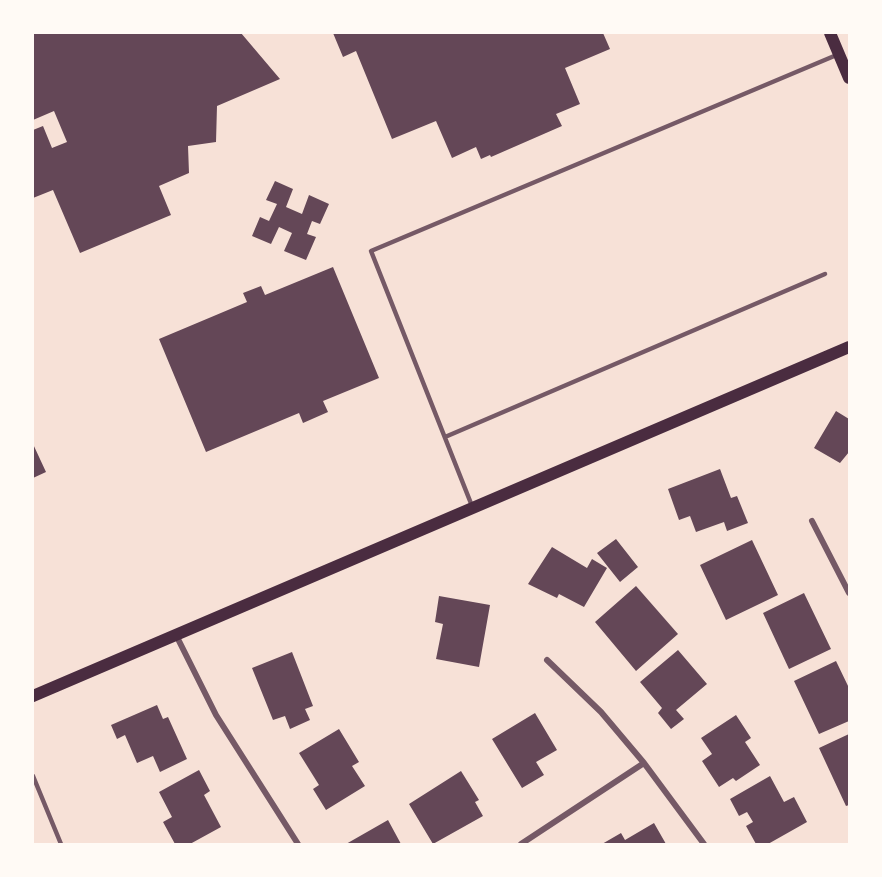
<!DOCTYPE html>
<html>
<head>
<meta charset="utf-8">
<style>
	body { margin:0 }
	#map { position:relative; width:882px; height:877px; overflow:hidden; background:#f7e1d7; font-family:Commissioner,sans-serif }
	canvas { display:block }
	.frame { position:absolute; inset:0; border:34px solid #fffaf5; pointer-events:none }
</style>
</head>
<body>
<div id="map">
<canvas width="882" height="877"></canvas>
<div class="frame"></div>
</div>
<script>
const g = document.querySelector('canvas').getContext('2d');
g.lineJoin = 'round';
function fillPath(path, color) { g.fillStyle = color; g.fill(path, 'evenodd'); }
const shape = rows => new Path2D(rows.map(r => 'M' + r).join(''));
function stroke(path, color, width, dash) { g.strokeStyle = color; g.lineWidth = width; g.lineCap = dash ? 'butt' : 'round'; g.setLineDash(dash || []); g.stroke(path); }
fillPath(shape([
	[33,33,241,33,280,79,217,106,216,142,188,146,189,173,159,186,171,215,80,253,53,190,33,198,33,130,43,126,52,148,67,142,54,111,33,120],
	[333,33,603,33,610,49,565,68,580,104,556,114,562,126,491,157,490,155,481,159,476,147,452,158,436,121,392,139,356,51,343,57],
	[275,181,293,189,286,207,302,214,309,195,329,204,320,224,312,221,307,234,316,237,306,260,284,251,292,233,279,227,271,244,252,236,260,217,269,221,277,204,266,200],
	[333,267,379,378,323,401,328,412,303,423,299,413,206,452,159,339,247,302,243,293,261,286,265,295],
	[836,411,849,419,849,452,840,463,814,448],
	[33,444,46,472,33,478],
	[720,469,731,498,737,496,748,523,727,531,724,522,696,532,690,516,679,520,668,489],
	[616,539,638,567,620,582,597,553],
	[752,540,778,595,726,620,700,565],
	[552,547,587,568,592,559,607,568,584,607,559,594,557,598,528,584],
	[636,586,678,634,636,671,595,622],
	[804,593,831,649,789,669,763,613],
	[439,596,490,605,479,667,436,659,443,624,435,622],
	[678,650,707,684,676,710,684,719,671,729,658,713,662,708,640,682],
	[292,652,313,706,305,709,310,720,290,729,285,716,273,720,252,668],
	[836,661,849,688,849,721,819,734,794,681],
	[157,705,163,719,168,717,187,759,160,772,153,756,137,763,125,735,117,739,111,725],
	[535,713,557,750,536,762,544,775,522,788,492,739],
	[736,715,751,738,745,742,760,765,736,781,733,778,719,787,702,761,712,754,701,738],
	[339,729,359,762,352,766,365,786,326,810,313,789,319,785,299,753],
	[849,734,849,805,846,806,819,748],
	[199,770,210,791,204,795,221,827,190,844,175,844,163,822,172,817,159,792],
	[461,771,479,800,475,802,483,816,433,844,409,804],
	[770,776,784,802,794,797,807,822,768,844,756,844,746,826,753,822,747,812,739,816,730,799],
	[388,820,401,844,346,844],
	[654,823,666,844,602,844,621,833,625,840]
]), '#644757');
stroke(shape([
	[445,437,825,274],
	[472,506,371,251,839,54],
	[33,776,61,844]
]), '#755966', 4.5);
stroke(shape([
	[812,521,849,593],
	[176,635,216,715,298,844],
	[547,660,601,712,644,763,704,844],
	[521,844,644,763]
]), '#755966', 6);
stroke(shape([
	[830,33,849,78],
	[33,696,849,347]
]), '#4a2c40', 12);
</script>
</body>
</html>
